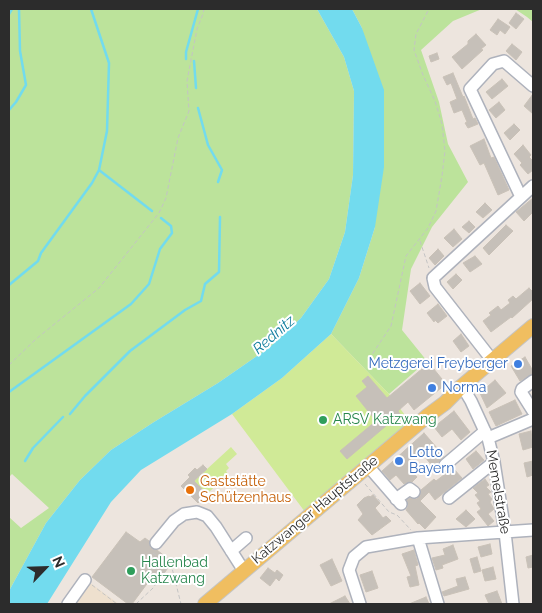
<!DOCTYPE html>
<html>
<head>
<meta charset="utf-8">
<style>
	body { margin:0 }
	#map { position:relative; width:542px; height:613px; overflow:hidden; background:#ede5de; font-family:Raleway,sans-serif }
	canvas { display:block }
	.frame { position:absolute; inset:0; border:10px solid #2c2c2c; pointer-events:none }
	.north { position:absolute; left:20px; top:543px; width:50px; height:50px; -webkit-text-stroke:4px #fff; paint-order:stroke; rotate:66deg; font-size:14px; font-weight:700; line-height:20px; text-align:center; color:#2c2c2c }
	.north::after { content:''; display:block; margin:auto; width:18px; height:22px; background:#2c2c2c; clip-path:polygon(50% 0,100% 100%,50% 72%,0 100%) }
</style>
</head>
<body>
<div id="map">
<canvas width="542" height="613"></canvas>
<div class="frame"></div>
<div class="north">N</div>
</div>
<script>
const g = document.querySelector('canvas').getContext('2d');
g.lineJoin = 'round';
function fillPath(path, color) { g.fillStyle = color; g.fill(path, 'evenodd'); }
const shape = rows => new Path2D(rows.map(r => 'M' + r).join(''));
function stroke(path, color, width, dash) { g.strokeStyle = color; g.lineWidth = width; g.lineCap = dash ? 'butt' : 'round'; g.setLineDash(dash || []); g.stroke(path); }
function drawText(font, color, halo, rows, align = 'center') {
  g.font = font + ' Raleway,sans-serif'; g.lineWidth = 4; g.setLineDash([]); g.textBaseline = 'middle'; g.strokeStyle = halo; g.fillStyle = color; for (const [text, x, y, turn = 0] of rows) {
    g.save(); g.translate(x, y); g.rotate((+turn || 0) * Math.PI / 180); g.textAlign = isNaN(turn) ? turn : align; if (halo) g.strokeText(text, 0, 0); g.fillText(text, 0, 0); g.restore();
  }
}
fillPath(shape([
	[89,582,119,604,72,604]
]), '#eee0ce');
fillPath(shape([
	[9,9,317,9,344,57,354,91,353,175,345,232,329,279,301,318,270,347,218,383,154,422,111,450,80,480,46,523,9,591,9,517,21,528,49,508,12,474,9,477],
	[352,9,482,9,453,21,421,50,439,102,448,144,468,182,432,227,411,269,402,330,427,361,389,394,331,334,359,278,375,227,362,28],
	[515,9,533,9,533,22,527,17]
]), '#bce39b');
fillPath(shape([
	[331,334,389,394,414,427,308,516,232,414,282,378],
	[231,447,237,454,226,464,229,468,226,471,228,474,207,494,194,481]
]), '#d0ea97');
fillPath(shape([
	[317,9,352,9,362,28,384,90,384,167,375,227,359,278,331,334,282,378,232,414,141,470,111,502,47,604,9,604,9,591,46,523,80,480,111,450,154,422,218,383,270,347,301,318,329,279,345,232,353,175,354,91,344,57]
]), '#72dbee');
stroke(shape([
	[9,14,12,9],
	[186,59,186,52,198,9],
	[194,61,196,88],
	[198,108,208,145,222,170,218,182],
	[9,110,16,102,26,85,20,51,19,9],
	[99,170,152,211],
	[9,285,38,261,41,253,92,183,99,170,107,131,109,63,91,9],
	[9,392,131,304,149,284,160,249,172,233,171,226,161,218],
	[70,414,85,396,130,351,185,310,201,301,205,284,219,272,220,217],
	[25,461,33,448,63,417]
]), '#72dbee', 2.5);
const building = shape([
	[516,13,524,19,516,29,509,23,516,13],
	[498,19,510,27,505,34,500,30,497,35,490,30,498,19],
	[476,34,486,45,481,49,483,50,462,69,452,57,468,44,468,41,476,34],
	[512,44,522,52,516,60,506,51,512,44],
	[437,53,439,59,431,62,429,56,437,53],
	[453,73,463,97,464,96,473,119,475,118,478,124,468,128,465,123,467,122,462,110,454,113,450,102,457,99,451,83,447,85,443,77,453,73],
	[502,79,508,86,492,99,486,92,502,79],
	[533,94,533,114,524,106,533,94],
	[499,102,505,110,496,118,489,110,499,102],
	[514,124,520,130,510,140,504,133,514,124],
	[484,139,491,158,494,157,509,190,498,195,484,163,480,165,470,146,484,139],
	[523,145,531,155,529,157,533,161,533,170,528,174,520,165,522,163,514,154,523,145],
	[533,198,533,212,524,221,516,212,533,198],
	[485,203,492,210,483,218,476,212,485,203],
	[469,221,475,227,469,233,462,227,469,221],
	[506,225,513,231,489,255,483,248,506,225],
	[454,229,462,239,453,247,444,238,454,229],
	[438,249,444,256,435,265,429,258,438,249],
	[475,256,482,264,470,272,463,263,475,256],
	[456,274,462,280,453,289,447,282,456,274],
	[420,283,430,296,420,304,410,291,420,283],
	[529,288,533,292,533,299,512,318,511,317,491,332,483,321,491,315,489,313,498,306,501,310,510,303,508,300,513,296,516,299,529,288],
	[438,304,447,316,438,323,435,320,434,322,427,313,438,304],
	[461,334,469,346,461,352,453,341,461,334],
	[525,357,533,371,533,374,520,381,511,366,525,357],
	[429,363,446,384,414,410,408,402,398,411,400,414,347,459,340,451,376,421,356,396,367,387,362,381,368,376,387,398,429,363],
	[495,380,506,393,487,408,480,393,495,380],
	[515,400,522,414,496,426,489,412,515,400],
	[454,411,470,432,461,440,452,429,442,437,434,427,454,411],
	[531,431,533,447,523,450,519,434,531,431],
	[424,433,444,456,438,462,438,465,434,468,420,451,408,461,414,466,410,469,417,477,412,482,404,484,396,475,390,480,382,471,424,433],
	[476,451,484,460,473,469,466,459,476,451],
	[533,461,533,475,527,477,524,463,533,461],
	[203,465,207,469,194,481,207,494,198,503,181,486,190,477,188,475,195,468,197,470,203,465],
	[453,468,462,478,435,500,429,492,420,501,436,517,425,529,419,523,418,524,406,510,408,506,407,500,410,498,417,499,420,496,421,490,434,479,436,481,453,468],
	[485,479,489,485,486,487,491,492,488,494,492,499,490,502,494,509,488,514,494,521,488,526,477,512,481,509,477,503,480,501,475,495,478,493,473,488,485,479],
	[373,495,380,503,375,508,383,518,386,516,391,521,372,535,358,520,363,514,357,505,364,498,369,496,370,497,373,495],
	[466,510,475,519,466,527,456,519,466,510],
	[126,532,140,542,145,538,149,541,151,548,157,550,172,562,158,582,152,577,132,604,128,604,92,577,126,532],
	[490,544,492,554,481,557,478,547,490,544],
	[453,545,458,559,442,565,443,568,436,570,432,558,445,555,443,549,453,545],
	[414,550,418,565,415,566,419,585,410,587,407,577,411,576,402,554,414,550],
	[533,555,533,567,528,568,526,557,533,555],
	[477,557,481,571,474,573,470,559,477,557],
	[332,559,342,581,331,586,320,565,332,559],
	[493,567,496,579,485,581,482,570,493,567],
	[268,568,275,573,277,570,283,575,279,581,276,578,270,586,260,578,268,568],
	[372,571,378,588,366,592,360,575,372,571],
	[465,577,469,589,444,596,442,592,458,586,456,579,465,577],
	[497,591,502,604,489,604,485,595,497,591],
	[345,596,350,604,329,604,345,596],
	[426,597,429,604,409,604,426,597]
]);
fillPath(building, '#c6c0b9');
stroke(building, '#c9c1b7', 1);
const minor = shape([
	[521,197,470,89,493,64,504,61,533,86],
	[492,360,435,287,433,278,533,186],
	[533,381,522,389,521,392,533,411],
	[462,386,471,401,488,438,494,462,505,532,513,604],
	[488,438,533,419],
	[445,465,485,431],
	[368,466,401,504],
	[449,498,494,462],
	[396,499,410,489,414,492],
	[418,538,438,604],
	[156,543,174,521,184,514,197,512,207,516,216,527,244,571],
	[231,551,246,538],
	[68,604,85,580],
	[360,604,349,570,354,557,366,547,418,538,533,530]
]);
const major = shape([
	[205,604,426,417,445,403,462,386,533,326]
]);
stroke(minor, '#aeb2bc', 14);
stroke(major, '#c4c4c4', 16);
stroke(shape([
	[420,241,429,268],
	[369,359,391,326,406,256,428,228,436,211,442,176,445,151,442,124,435,101,423,75,414,50,416,34,429,9],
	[9,365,36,339,99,288,159,213,166,198,178,138,189,111,187,81,197,29,203,14,204,9],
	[365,484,389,512,397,515,411,530],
	[153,553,172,568,181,604],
	[92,585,117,604],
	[136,604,153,588,169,566]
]), '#c4c4c4', 1, [4, 2.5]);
stroke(minor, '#fff', 11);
stroke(major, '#f0be60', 14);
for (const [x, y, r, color] of [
	[518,364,5,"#3f7fe0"],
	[432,388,5,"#3f7fe0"],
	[323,420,5,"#2e9e5b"],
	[399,461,5,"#3f7fe0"],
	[190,490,5,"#e8710a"],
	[131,571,5,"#2e9e5b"]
]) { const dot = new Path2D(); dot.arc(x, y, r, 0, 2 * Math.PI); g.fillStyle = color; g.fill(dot); stroke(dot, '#fff', 2); }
drawText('14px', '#366cbe', '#fff', [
	["Metzgerei Freyberger",508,364,"right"],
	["Norma",442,388],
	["Lotto",409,453],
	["Bayern",409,469]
], 'left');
drawText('14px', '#27864d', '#fff', [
	["ARSV Katzwang",333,420],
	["Hallenbad",141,563],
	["Katzwang",141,579]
], 'left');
drawText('14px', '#c56008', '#fff', [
	["Gaststätte",200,482],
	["Schützenhaus",200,498]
], 'left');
drawText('14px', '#2c2c2c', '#fff', [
	["Memelstraße",498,492,80],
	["Katzwanger Hauptstraße",315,510,-40]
]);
drawText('italic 15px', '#0e7c9d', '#fff', [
	["Rednitz",274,335,-41]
]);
</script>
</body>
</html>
